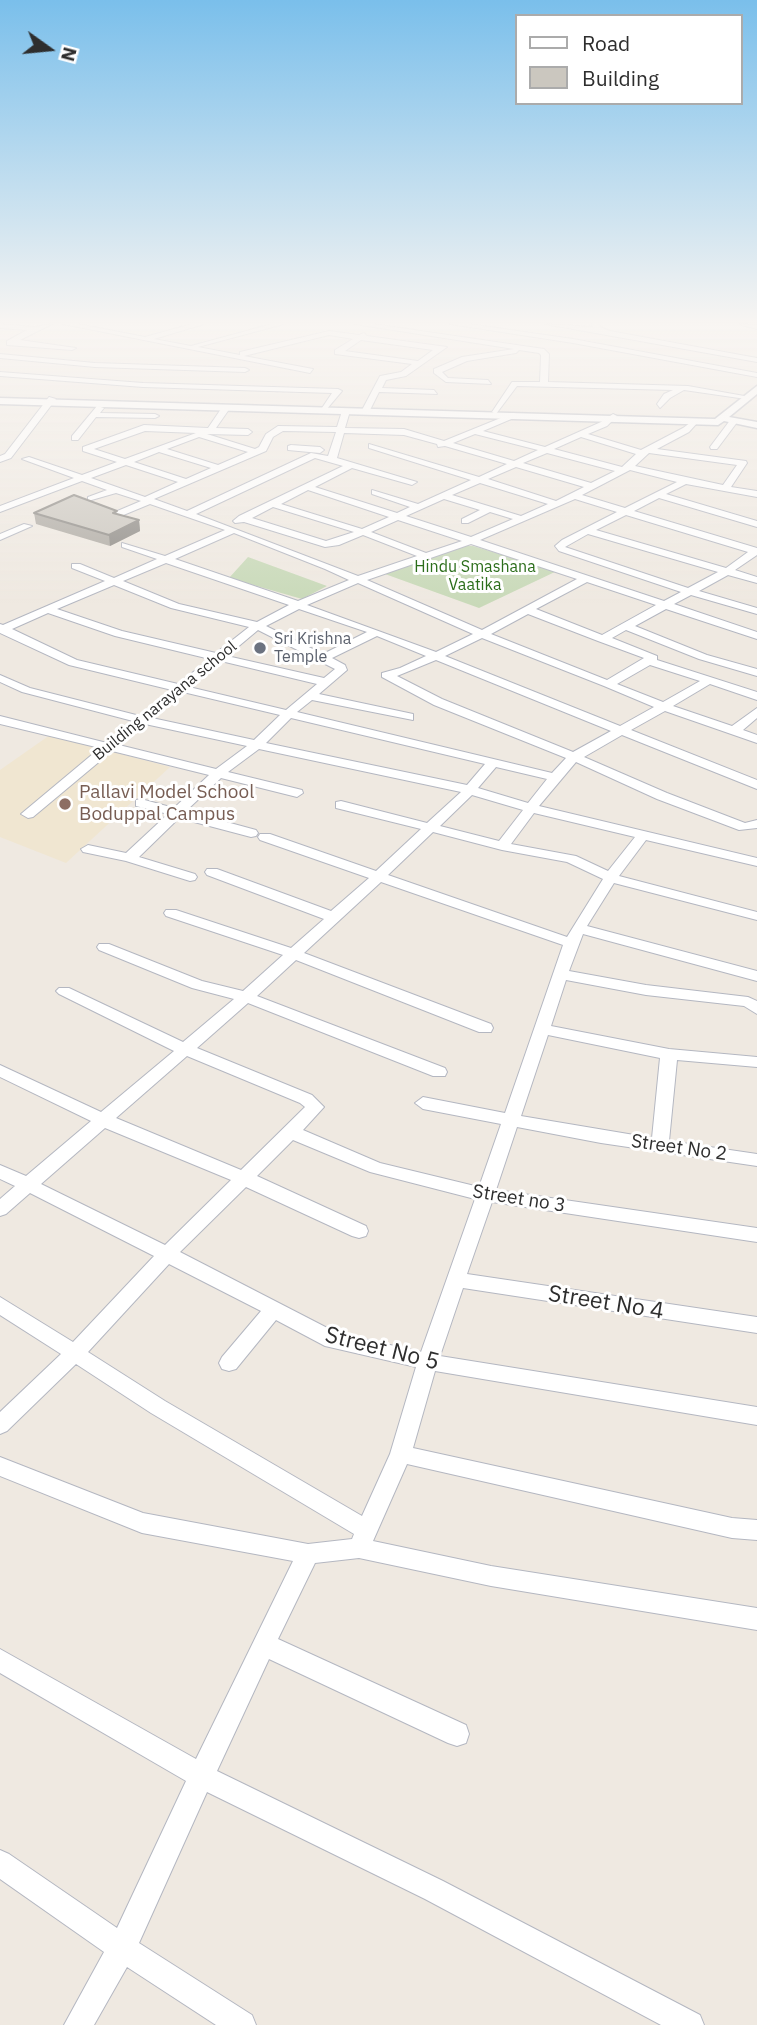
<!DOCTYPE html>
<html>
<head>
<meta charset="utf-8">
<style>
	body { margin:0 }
	#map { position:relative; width:757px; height:2025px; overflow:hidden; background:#efe9e1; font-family:"IBM Plex Sans",sans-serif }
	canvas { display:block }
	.legend { position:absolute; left:515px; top:14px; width:228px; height:91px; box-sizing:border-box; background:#fff; border:2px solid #ababab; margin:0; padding:9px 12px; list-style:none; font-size:21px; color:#2e2e2e }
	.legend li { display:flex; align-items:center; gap:14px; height:35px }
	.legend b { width:35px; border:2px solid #ababab }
	.north { position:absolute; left:14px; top:14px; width:70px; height:70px; -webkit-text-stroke:5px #fff; paint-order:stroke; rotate:105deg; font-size:19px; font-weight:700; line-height:28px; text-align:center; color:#2e2e2e }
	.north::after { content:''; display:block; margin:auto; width:24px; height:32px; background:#2e2e2e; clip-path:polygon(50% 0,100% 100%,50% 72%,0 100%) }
</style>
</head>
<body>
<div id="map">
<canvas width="757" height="2025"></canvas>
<ul class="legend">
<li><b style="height:9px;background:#fff"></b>Road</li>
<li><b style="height:19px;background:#cbc7bf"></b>Building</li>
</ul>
<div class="north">N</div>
</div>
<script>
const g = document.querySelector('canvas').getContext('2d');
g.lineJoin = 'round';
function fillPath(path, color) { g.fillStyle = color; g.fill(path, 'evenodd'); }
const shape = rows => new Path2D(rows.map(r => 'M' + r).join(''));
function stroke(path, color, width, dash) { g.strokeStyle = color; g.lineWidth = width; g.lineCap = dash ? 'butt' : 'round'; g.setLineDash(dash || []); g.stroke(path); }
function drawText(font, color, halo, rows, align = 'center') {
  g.font = font + ' "IBM Plex Sans",sans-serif'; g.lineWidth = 6; g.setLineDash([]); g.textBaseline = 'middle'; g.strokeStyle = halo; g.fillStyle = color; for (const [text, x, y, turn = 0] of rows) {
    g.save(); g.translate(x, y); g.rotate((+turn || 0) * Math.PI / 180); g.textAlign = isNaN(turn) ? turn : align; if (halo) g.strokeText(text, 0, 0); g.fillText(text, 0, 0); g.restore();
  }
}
fillPath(shape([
	[50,735,170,767,66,863,0,837,0,770]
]), '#f0e6d1');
fillPath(shape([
	[466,546,473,546,557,571,479,608,385,574],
	[248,557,327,586,302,599,229,578]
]), '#c8d9b8');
const minor = shape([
	[0,324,34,327,52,324,20,340,76,348,72,350,7,345,7,341,27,330,0,328,0,324],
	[63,324,78,324,145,337,192,324,204,324,154,339,191,346,272,324,284,324,198,347,240,355,240,352,329,331,359,335,364,333,367,336,447,347,406,376,386,380,382,388,434,390,437,394,379,392,369,412,365,414,361,412,380,376,401,372,412,364,335,354,335,350,353,339,329,335,244,356,313,369,310,373,63,324],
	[361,340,433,350,418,361,345,351,361,340],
	[355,324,373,324,544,349,549,354,548,382,688,386,750,397,746,399,684,390,670,398,660,408,657,404,664,394,673,390,517,386,496,414,492,412,512,382,540,382,541,355,539,353,519,350,516,353,467,361,442,372,448,378,488,380,491,384,446,382,434,373,434,369,462,357,514,349,355,324],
	[450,324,469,324,573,339,757,373,757,377,573,343,450,324],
	[545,324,593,327,592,324,598,324,602,328,610,331,757,358,757,362,545,324],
	[740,324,757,325,757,329,742,325,740,324],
	[0,354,95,363,245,368,249,370,245,372,95,367,0,358,0,354],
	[0,372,143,383,338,389,342,391,326,410,322,408,332,393,143,387,0,376,0,372],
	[49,397,56,399,11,458,0,462,0,456,5,454,49,397],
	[97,406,104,408,100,413,155,414,159,416,155,418,96,417,78,440,72,440,72,436,97,406],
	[223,406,230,408,216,428,248,429,252,432,248,435,207,434,255,449,259,447,266,434,278,426,337,427,342,411,346,409,350,411,345,428,404,429,444,441,513,413,517,415,516,417,483,431,545,447,601,422,613,414,617,416,607,426,588,434,641,450,683,428,694,420,698,422,689,432,657,449,746,461,747,463,731,487,757,491,757,497,686,484,666,494,757,521,757,527,659,498,634,511,757,548,757,555,735,570,757,577,757,583,728,575,699,591,757,608,757,614,691,595,674,604,757,632,757,639,666,609,635,626,707,655,757,669,757,676,699,659,626,630,612,638,657,656,657,660,757,692,757,700,710,684,673,706,732,726,757,708,757,718,743,730,757,735,757,743,665,711,631,730,757,780,757,789,622,735,584,757,667,793,745,823,757,820,757,828,739,830,657,799,576,762,539,806,757,858,757,866,646,840,619,876,757,912,757,920,614,883,587,926,757,971,757,981,583,934,569,971,646,985,748,997,757,1001,757,1014,744,1006,646,995,566,980,551,1026,669,1049,757,1057,757,1067,677,1060,669,1141,757,1154,757,1166,601,1143,517,1127,496,1190,757,1228,757,1242,492,1202,467,1274,757,1317,757,1333,463,1288,440,1356,757,1407,757,1425,435,1371,413,1448,732,1518,757,1520,757,1540,732,1538,407,1464,373,1541,491,1566,757,1608,757,1630,491,1586,359,1558,315,1563,278,1639,466,1725,469,1734,466,1743,457,1746,448,1743,269,1659,217,1771,443,1881,700,2015,704,2025,661,2025,425,1899,207,1792,139,1943,252,2015,256,2025,216,2025,127,1967,94,2025,64,2025,104,1952,0,1879,0,1850,9,1854,117,1928,186,1781,0,1673,0,1649,196,1759,293,1561,142,1533,0,1476,0,1457,143,1513,308,1544,352,1539,354,1534,151,1413,76,1364,7,1431,0,1434,0,1412,61,1354,0,1315,0,1297,73,1342,154,1256,30,1193,6,1214,0,1216,0,1199,15,1186,0,1179,0,1165,26,1176,91,1121,0,1077,0,1065,101,1112,174,1051,59,994,56,991,59,988,69,988,183,1042,234,999,192,988,99,950,97,947,99,944,109,944,202,981,243,991,283,955,166,916,164,913,166,910,176,910,291,948,324,919,207,875,205,872,207,869,217,869,331,911,369,878,260,840,258,837,260,834,270,834,376,871,421,829,336,808,336,802,341,801,427,823,461,792,259,749,228,772,302,790,303,793,297,797,221,778,186,811,256,830,258,833,256,836,251,837,179,818,139,857,195,874,197,877,195,880,190,881,126,861,83,852,81,849,88,845,126,853,168,814,136,806,136,800,141,799,174,808,209,775,112,751,33,817,28,818,21,814,100,748,0,724,0,716,107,743,133,721,22,692,0,682,0,675,30,688,140,716,172,690,69,665,0,633,0,624,3,625,105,581,72,568,72,564,80,564,114,578,157,559,122,547,122,543,165,556,225,530,150,504,121,516,115,516,115,512,141,501,116,493,88,501,88,497,107,490,82,481,0,512,0,506,74,478,22,459,29,457,82,475,117,462,83,451,83,447,144,425,208,428,223,406],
	[145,431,196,433,125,459,94,449,145,431],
	[283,431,336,432,328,456,311,453,187,511,154,499,266,451,273,437,283,431],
	[344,433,404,435,437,444,438,447,445,446,507,464,479,477,369,444,369,448,471,480,418,504,372,490,372,494,410,507,397,513,315,487,352,468,412,485,417,482,337,458,344,433],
	[475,434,538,450,514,461,453,443,475,434],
	[199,437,248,452,218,465,167,449,199,437],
	[581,437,636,454,622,467,554,449,581,437],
	[159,452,211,468,186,479,134,462,159,452],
	[547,453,615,471,591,483,523,463,547,453],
	[649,453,737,465,723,485,635,466,649,453],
	[315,458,343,466,239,516,233,521,235,523,244,522,325,547,339,545,363,535,417,556,358,576,196,514,315,458],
	[126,465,178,482,145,497,91,478,126,465],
	[516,467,584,487,556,501,488,479,516,467],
	[630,470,677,482,625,508,582,495,630,470],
	[480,483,548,504,521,516,452,495,480,483],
	[308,490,389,517,362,529,281,504,308,490],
	[444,499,480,510,462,519,462,523,468,523,490,512,513,519,471,537,406,516,444,499],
	[575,499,617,512,562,540,555,546,559,551,681,592,664,601,480,540,575,499],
	[273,507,354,532,326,541,252,518,273,507],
	[626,515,748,552,726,568,596,530,626,515],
	[398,520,462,541,426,553,371,532,398,520],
	[234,533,325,569,349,580,298,601,175,559,234,533],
	[588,534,718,572,688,588,565,547,588,534],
	[471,544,577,579,482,630,367,580,471,544],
	[166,563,289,605,257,622,179,604,123,581,166,563],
	[587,582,656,605,602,635,536,609,587,582],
	[358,583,473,634,436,652,307,605,358,583],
	[114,585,171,608,249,627,216,653,122,631,57,609,114,585],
	[299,609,367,632,323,654,266,626,299,609],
	[48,613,115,636,210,659,178,684,77,660,12,629,48,613],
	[528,614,598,641,644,658,607,680,491,634,528,614],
	[258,630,335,669,324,678,227,656,258,630],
	[377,636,426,656,400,668,382,673,382,677,434,705,566,758,552,773,297,712,312,700,413,720,413,714,319,694,347,670,345,665,332,658,377,636],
	[482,638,604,686,654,707,620,726,445,656,482,638],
	[436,660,611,731,573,752,442,699,397,676,436,660],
	[221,661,317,684,286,710,189,687,221,661],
	[650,665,700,681,663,702,617,684,650,665],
	[183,692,280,715,254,740,152,718,183,692],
	[291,718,485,764,467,785,266,743,291,718],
	[145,724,247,746,216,769,119,745,145,724],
	[496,767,547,779,528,803,478,788,496,767],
	[472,795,523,810,499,841,440,826,472,795],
	[534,813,635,837,608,871,576,856,511,844,534,813],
	[433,832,502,850,567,862,603,879,567,937,388,875,433,832],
	[381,882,563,945,505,1113,423,1097,415,1103,423,1109,501,1124,479,1187,380,1163,303,1130,324,1107,312,1095,197,1048,248,1003,433,1076,445,1076,447,1072,445,1068,257,996,296,960,479,1032,491,1032,493,1028,491,1024,304,953,381,882],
	[548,1035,660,1058,652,1138,521,1116,548,1035],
	[187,1056,300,1103,305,1107,241,1170,116,1118,187,1056],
	[105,1128,231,1180,165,1245,41,1184,105,1128],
	[293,1140,370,1172,475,1199,421,1352,337,1333,180,1252,246,1187,352,1236,359,1238,366,1236,368,1231,366,1226,257,1176,293,1140],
	[169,1264,261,1311,222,1357,219,1363,222,1369,229,1371,236,1369,276,1320,325,1346,416,1367,390,1454,362,1516,165,1401,88,1352,169,1264],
	[731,419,738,421,717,449,711,449,710,447,731,419],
	[291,445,320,447,324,450,320,453,288,450,288,446,291,445],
	[24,524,32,526,0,540,0,534,24,524]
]);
const tertiary = shape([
	[757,386,757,394,729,417,757,422,757,428,724,421,718,425,0,404,0,398,715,419,757,386]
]);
stroke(minor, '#b4b7c1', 2);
stroke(tertiary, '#b4b7c1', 3);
fillPath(minor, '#fff');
fillPath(tertiary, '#fff');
fillPath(shape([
	[34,513,117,514,139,520,140,531,110,546,36,524]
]), '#afaba4');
fillPath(shape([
	[139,520,140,531,110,546,109,535]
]), '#8e8b86');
const building = shape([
	[74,495,117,511,113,513,139,520,109,535,34,513,74,495]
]);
fillPath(building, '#cbc7bf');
stroke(building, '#8e8b86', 2);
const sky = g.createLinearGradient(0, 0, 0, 608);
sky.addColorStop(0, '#7abfeb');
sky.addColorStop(0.53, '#f8f5f2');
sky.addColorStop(1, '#f8f5f200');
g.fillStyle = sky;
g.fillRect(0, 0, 757, 608);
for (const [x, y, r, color] of [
	[260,648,7,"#6b7280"],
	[65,804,7,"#8d6e63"]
]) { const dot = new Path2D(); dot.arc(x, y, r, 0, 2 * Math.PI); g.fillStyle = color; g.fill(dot); stroke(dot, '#fff', 2.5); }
drawText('16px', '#2c6e1b', '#fff', [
	["Hindu Smashana",475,567],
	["Vaatika",475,585]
]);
drawText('16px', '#5b616d', '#fff', [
	["Sri Krishna",274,639],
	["Temple",274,657]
], 'left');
drawText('16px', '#2e2e2e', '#fff', [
	["Building narayana school",165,701,-39]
]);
drawText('19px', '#785e54', '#fff', [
	["Pallavi Model School",79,793],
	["Boduppal Campus",79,815]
], 'left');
drawText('19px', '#2e2e2e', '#fff', [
	["Street No 2",679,1148,8],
	["Street no 3",519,1199,9]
]);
drawText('23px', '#2e2e2e', '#fff', [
	["Street No 4",606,1303,9],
	["Street No 5",382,1349,14]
]);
</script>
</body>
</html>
